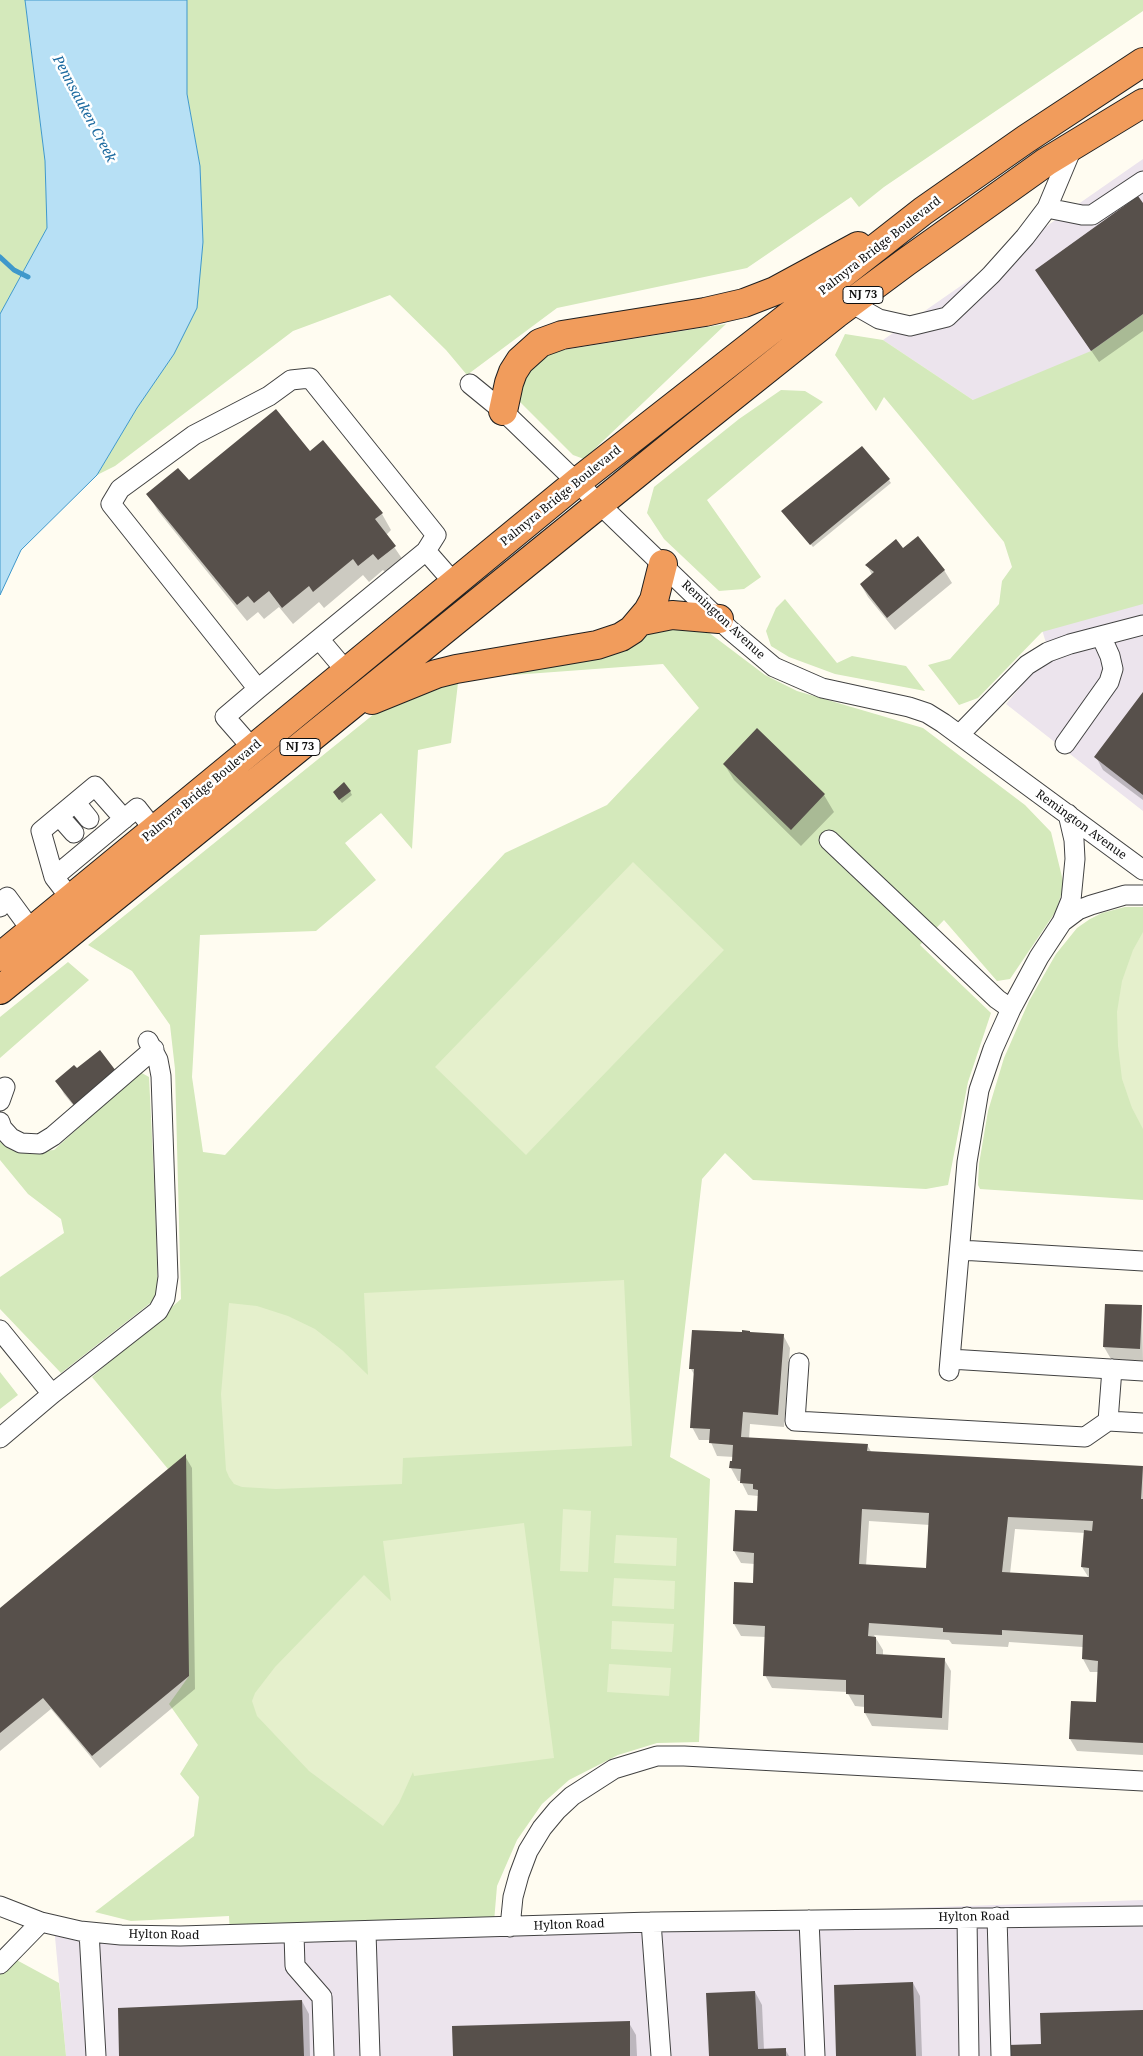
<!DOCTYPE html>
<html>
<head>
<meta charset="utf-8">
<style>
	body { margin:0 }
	canvas { display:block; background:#fffcf1 }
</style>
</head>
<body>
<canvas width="1143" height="2056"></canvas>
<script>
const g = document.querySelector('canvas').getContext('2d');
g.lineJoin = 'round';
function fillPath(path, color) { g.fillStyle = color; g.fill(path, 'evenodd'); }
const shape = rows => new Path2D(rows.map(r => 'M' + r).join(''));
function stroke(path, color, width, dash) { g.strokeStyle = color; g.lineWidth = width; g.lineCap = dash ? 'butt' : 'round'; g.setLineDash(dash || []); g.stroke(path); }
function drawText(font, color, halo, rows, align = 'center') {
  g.font = font + ' "Noto Serif",serif'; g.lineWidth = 5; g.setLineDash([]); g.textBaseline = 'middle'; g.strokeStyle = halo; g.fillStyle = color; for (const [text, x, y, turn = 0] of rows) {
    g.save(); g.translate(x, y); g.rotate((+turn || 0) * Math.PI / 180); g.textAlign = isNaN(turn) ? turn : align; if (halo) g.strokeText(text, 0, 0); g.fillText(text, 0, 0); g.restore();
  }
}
fillPath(shape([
	[1143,159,1143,811,1006,704,1049,653,973,400,883,340],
	[1143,1900,1143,2056,66,2056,54,1926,230,1937,494,1922]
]), '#ece4ed');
fillPath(shape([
	[0,0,25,0,45,162,47,228,0,314],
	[187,0,1143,0,1143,11,884,187,859,207,851,197,747,268,557,308,467,375,446,350,390,295,293,331,115,466,97,475,137,408,174,354,203,242,200,166,187,94],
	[1143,314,1143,604,1042,632,978,698,959,705,928,665,950,659,999,604,1002,581,1012,567,1004,542,884,397,876,411,835,355,845,334,883,340,973,400,1091,351],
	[726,324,584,459,573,455,518,400,526,373,551,352],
	[781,390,805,391,823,402,707,500,761,577,744,589,719,591,664,539,647,513,654,487,739,419],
	[785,599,837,663,852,656,906,666,925,691,835,674,789,657,771,646,766,631,776,608],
	[677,625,708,632,765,675,797,691,923,728,1025,805,1051,832,1064,885,1056,911,1010,979,997,981,944,920,920,945,991,1013,968,1082,948,1185,926,1189,753,1180,725,1153,702,1179,670,1457,710,1479,699,1742,657,1743,618,1755,569,1780,542,1804,517,1840,497,1886,494,1922,230,1937,229,1916,131,1921,95,1912,194,1836,199,1797,180,1774,198,1745,169,1704,189,1676,168,1469,92,1377,181,1299,175,1069,170,1025,132,971,88,945,374,714,414,692,458,683,451,743,418,750,412,849,381,813,345,843,376,880,316,931,200,935,192,1077,203,1152,225,1155,505,853,607,805,699,708,663,664,513,675,512,669,608,657,652,629],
	[1125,907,1143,907,1143,1200,980,1189,978,1185,979,1164,988,1111,1004,1058,1029,1001,1056,954,1077,928,1090,919,1102,913],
	[68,962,89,980,0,1058,0,1017],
	[140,1072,149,1077,155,1198,158,1297,61,1373,0,1309,0,1277,64,1233,61,1219,28,1194,0,1160,0,1137,34,1152,54,1150],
	[0,1372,18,1395,0,1409],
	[0,1951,59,1983,66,2056,0,2056]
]), '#d4e9bb');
fillPath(shape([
	[633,862,724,950,526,1155,435,1067],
	[1143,932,1143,1129,1132,1108,1122,1079,1118,1046,1117,1012,1122,981,1133,950],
	[624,1280,632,1446,403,1458,402,1484,276,1489,242,1487,234,1484,229,1477,226,1470,221,1394,229,1303,257,1306,288,1316,315,1329,342,1350,368,1375,364,1293],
	[563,1509,591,1511,588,1572,560,1571],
	[524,1523,554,1758,414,1776,413,1772,399,1803,383,1826,309,1771,257,1716,252,1701,255,1693,275,1667,364,1575,391,1601,383,1541],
	[616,1535,677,1538,676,1566,614,1563],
	[614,1578,675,1581,674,1609,612,1606],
	[612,1621,674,1624,672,1652,611,1649],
	[609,1664,671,1668,669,1696,607,1692]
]), '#e5f0cc');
const water = shape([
	[25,0,187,0,187,94,200,166,203,242,197,308,174,354,137,408,97,475,21,550,0,595,0,314,47,228,45,161,25,0]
]);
fillPath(water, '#b7e0f5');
stroke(water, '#3f98cb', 1);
fillPath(shape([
	[1143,205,1143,331,1099,362,1036,270],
	[309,452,382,514,391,530,386,535,405,563,389,576,383,570,369,582,363,575,324,608,319,602,293,624,279,607,264,619,258,612,247,621,158,511,148,494],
	[889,480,891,483,813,547,785,514],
	[903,549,944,570,952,583,895,630,868,597,861,585,872,575,867,565],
	[1143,694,1143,800,1103,770,1096,757],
	[757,730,824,795,834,812,801,846,734,780,724,764],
	[350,791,352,795,342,803,336,796],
	[57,1081,123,1084,82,1116,64,1094],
	[1142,1307,1143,1361,1111,1359,1104,1347],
	[750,1334,783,1335,790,1348,784,1427,750,1424,749,1439,867,1445,872,1453,1143,1467,1143,1755,1077,1751,1070,1739,1097,1704,1099,1672,1090,1672,1083,1659,1083,1647,1009,1642,1008,1647,952,1644,949,1640,874,1635,883,1650,883,1655,944,1659,951,1671,948,1730,872,1726,865,1713,865,1707,855,1706,847,1692,772,1688,765,1675,766,1637,741,1636,734,1624,754,1584,755,1564,741,1563,734,1551,758,1512,758,1496,748,1495,741,1481,738,1481,731,1468,734,1457,717,1456,710,1440,699,1440,692,1427,695,1376,691,1369],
	[869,1521,930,1525,927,1570,866,1566],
	[1015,1529,1085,1533,1082,1567,1089,1578,1010,1574],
	[185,1456,192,1468,195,1689,100,1768,51,1709,0,1751,0,1609],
	[913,1983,920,1996,922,2056,838,2056],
	[755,1992,762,2005,764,2050,785,2049,789,2056,710,2056],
	[302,2001,309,2014,310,2056,121,2056],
	[629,2023,636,2035,637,2056,454,2056]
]), '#0003');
stroke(shape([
	[0,257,14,270,28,277]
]), '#3f98cb', 5);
fillPath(shape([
	[1138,196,1143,203,1143,314,1091,351,1035,270],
	[276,409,310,451,323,440,383,513,375,519,396,546,378,560,373,554,358,566,353,559,313,592,309,586,282,608,269,591,254,603,248,596,237,605,146,494,178,468,189,480],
	[862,446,890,479,810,545,781,511],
	[918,536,945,570,887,618,860,584,874,572,865,565,896,539,903,548],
	[1143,692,1143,795,1094,757],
	[757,728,825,794,791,830,723,764],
	[344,782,351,791,339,800,333,792],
	[100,1050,116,1071,74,1105,55,1081,74,1065,77,1068],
	[1105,1304,1142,1305,1140,1349,1103,1347],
	[692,1330,742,1332,742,1330,750,1331,750,1332,784,1334,778,1415,743,1412,741,1437,868,1444,867,1451,1143,1466,1141,1499,1143,1499,1143,1743,1069,1739,1071,1701,1096,1702,1098,1661,1082,1659,1083,1635,1002,1630,1002,1635,943,1632,943,1628,869,1623,868,1636,876,1637,876,1654,945,1658,942,1718,864,1713,864,1695,846,1694,846,1680,763,1676,765,1626,733,1624,734,1582,753,1583,754,1553,733,1551,735,1510,757,1511,758,1490,753,1489,753,1484,740,1483,741,1469,729,1468,730,1461,732,1461,733,1445,709,1443,710,1429,690,1428,694,1369,689,1369],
	[862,1509,929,1513,926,1568,859,1564],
	[1008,1517,1093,1521,1092,1531,1084,1530,1081,1567,1089,1568,1089,1577,1002,1572],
	[186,1454,189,1676,92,1756,43,1698,0,1733,0,1608],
	[913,1982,916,2056,836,2056,834,1985],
	[755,1991,758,2049,786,2048,786,2056,709,2056,706,1993],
	[302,2000,304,2056,119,2056,118,2008],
	[1143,2010,1143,2056,1009,2056,1008,2045,1041,2044,1040,2013],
	[630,2021,630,2056,453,2056,452,2026]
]), '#57504b');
const minor = shape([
	[1047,208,1082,215,1092,215,1143,181],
	[851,303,879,319,910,326,947,317,991,275,1025,237,1047,208,1073,146],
	[470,384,503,411,730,630,774,667,822,688,909,707,927,713,943,723,1143,870],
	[319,639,346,671],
	[258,689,111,504,120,489,194,435,269,396,291,380,310,378,436,535,426,551],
	[959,735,1027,665,1048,652,1070,644,1143,625],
	[1065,744,1109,682,1113,669,1110,656,1101,636],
	[253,749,225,717,258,689,426,551,454,583],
	[76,803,89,819],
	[59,816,74,833],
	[829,840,997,999,1011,1009],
	[54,877,41,831,95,786,124,819],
	[71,899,54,877,137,808,155,831],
	[0,907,7,897,32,931],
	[1062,922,1078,910,1091,905,1125,895,1143,895],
	[0,1101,5,1087],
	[0,1122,2,1128,11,1138,21,1143,40,1144,53,1136,154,1049],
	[960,1250,1143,1261],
	[0,1330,52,1394],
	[950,1359,1143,1371],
	[799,1363,795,1421,1085,1437,1108,1421],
	[1112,1369,1108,1421,1143,1423],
	[949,1371,967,1162,979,1090,993,1049,1011,1009,1039,957,1062,922,1071,900,1075,859,1074,840,1068,814],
	[0,1438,52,1394,158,1311,165,1298,168,1277,161,1076,158,1060,148,1041],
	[0,1906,41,1922,80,1931,121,1935,180,1936,651,1922,1143,1916],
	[967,1917,969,2056],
	[997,1917,1001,2056],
	[809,1920,815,2056],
	[651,1922,661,2056],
	[510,1927,513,1897,519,1875,528,1851,542,1828,557,1810,572,1796,614,1769,657,1756,684,1756,1143,1781],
	[89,1932,96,2056],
	[366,1932,370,2056],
	[294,1934,295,1966,322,1997,324,2056],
	[0,1964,41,1922]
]);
const highway = shape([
	[503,411,509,383,513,372,520,361,540,343,562,335,705,312,744,303,775,291,858,246],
	[642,621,672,615,719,619],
	[372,700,436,674,456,669,597,645,621,637,632,630,648,611,654,600,663,564],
	[0,957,577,482,923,211,1026,139,1143,62],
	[0,990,682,437,836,314,906,262,1046,162,1143,103]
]);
stroke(minor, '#424242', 21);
stroke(highway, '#202020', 30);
stroke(minor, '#fff', 19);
stroke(highway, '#f19c5c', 28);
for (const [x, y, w] of [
	[863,295,40],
	[300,747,40]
]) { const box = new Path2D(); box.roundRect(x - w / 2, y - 8.5, w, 17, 4); g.fillStyle = '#fff'; g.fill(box); stroke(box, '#0f0f0f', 1); }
drawText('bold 11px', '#0f0f0f', null, [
	["NJ 73",863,295],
	["NJ 73",300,747]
]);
drawText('12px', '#0f0f0f', '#fff', [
	["Palmyra Bridge Boulevard",880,246,-38],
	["Palmyra Bridge Boulevard",561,496,-39],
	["Remington Avenue",723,620,43],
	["Palmyra Bridge Boulevard",202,791,-40],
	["Remington Avenue",1081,825,36],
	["Hylton Road",974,1917,-1],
	["Hylton Road",569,1925,-2],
	["Hylton Road",164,1935,1]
]);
drawText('italic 14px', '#1a699f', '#fff', [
	["Pennsauken Creek",84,109,62]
]);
</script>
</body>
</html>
